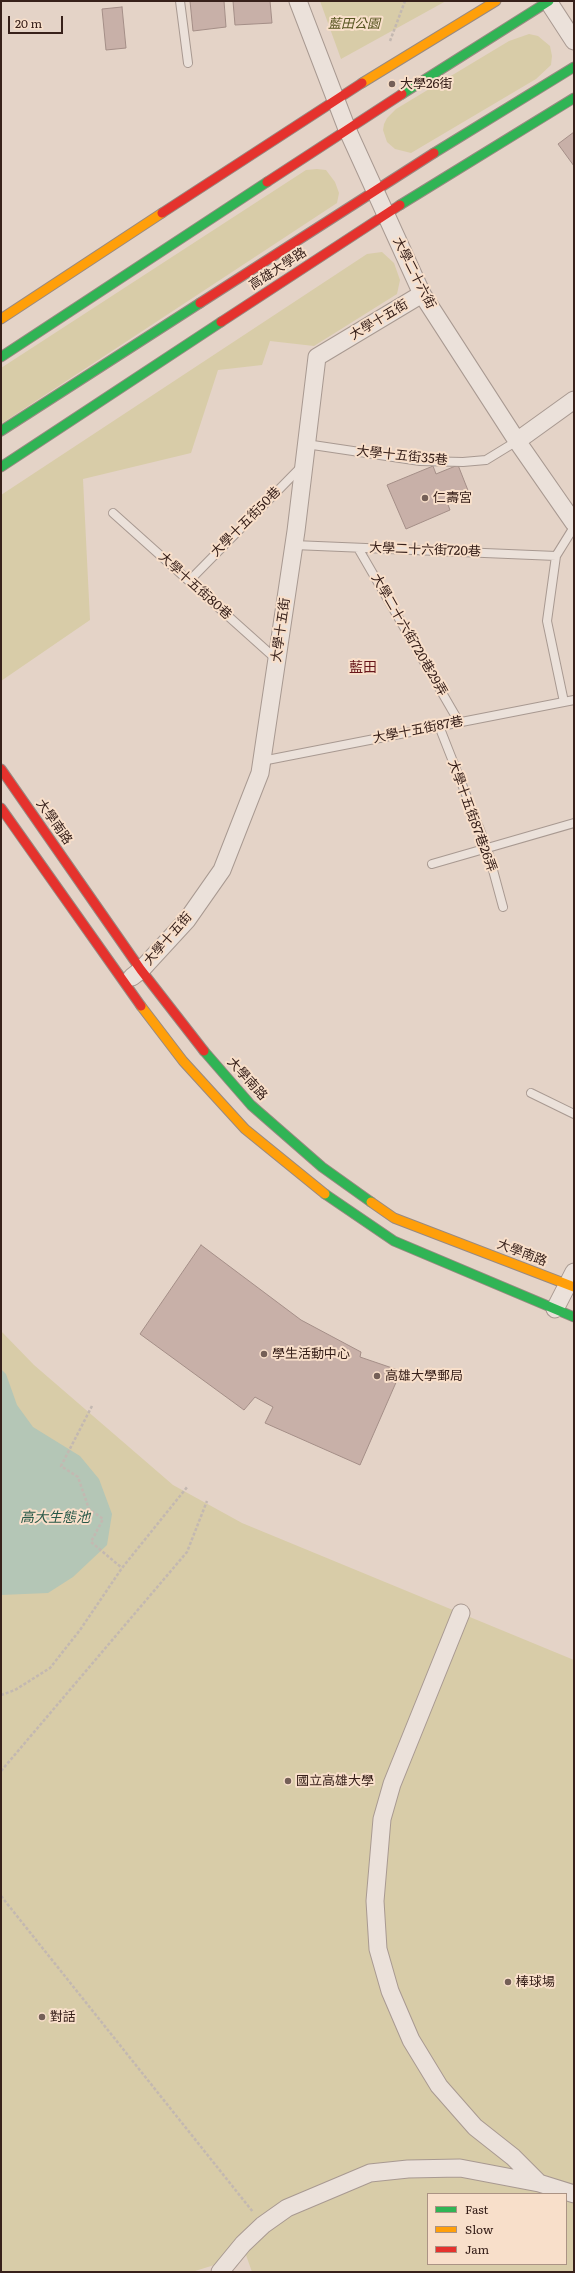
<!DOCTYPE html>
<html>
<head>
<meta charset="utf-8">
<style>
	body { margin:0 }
	#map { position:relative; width:575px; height:2273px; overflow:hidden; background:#e4d3c7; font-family:Literata,serif }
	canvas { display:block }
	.frame { position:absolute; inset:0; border:2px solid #37201a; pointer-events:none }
	.legend { position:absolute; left:427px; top:2193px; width:140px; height:72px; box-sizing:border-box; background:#f8dfca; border:1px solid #ab9384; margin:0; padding:5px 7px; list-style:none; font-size:12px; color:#37201a }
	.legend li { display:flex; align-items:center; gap:8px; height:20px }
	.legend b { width:20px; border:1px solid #ab9384 }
	.scale { position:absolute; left:8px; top:16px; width:55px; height:18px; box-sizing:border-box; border:2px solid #37201a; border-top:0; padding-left:5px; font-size:12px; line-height:14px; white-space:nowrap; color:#37201a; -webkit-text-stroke:3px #f8dfca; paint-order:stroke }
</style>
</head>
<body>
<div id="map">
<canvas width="575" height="2273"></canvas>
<div class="frame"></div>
<ul class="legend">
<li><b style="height:5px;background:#30b455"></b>Fast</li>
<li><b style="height:5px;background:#ff9f0a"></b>Slow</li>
<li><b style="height:5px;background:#e5322d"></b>Jam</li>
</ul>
<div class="scale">20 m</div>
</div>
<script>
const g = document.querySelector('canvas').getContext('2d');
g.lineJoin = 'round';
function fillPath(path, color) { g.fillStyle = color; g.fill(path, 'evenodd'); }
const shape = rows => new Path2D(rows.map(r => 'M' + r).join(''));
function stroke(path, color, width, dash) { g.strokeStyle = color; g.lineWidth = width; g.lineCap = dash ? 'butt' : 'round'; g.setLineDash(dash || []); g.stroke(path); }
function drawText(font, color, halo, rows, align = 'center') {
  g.font = font + ' Literata,"Noto Sans TC",serif'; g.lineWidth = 4; g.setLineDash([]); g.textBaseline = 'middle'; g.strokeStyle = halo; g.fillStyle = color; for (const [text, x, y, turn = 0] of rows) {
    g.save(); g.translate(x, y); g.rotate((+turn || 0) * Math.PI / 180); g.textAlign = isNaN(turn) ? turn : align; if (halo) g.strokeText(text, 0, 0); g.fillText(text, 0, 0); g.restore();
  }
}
fillPath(shape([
	[320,1,446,1,341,59],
	[529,34,538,36,550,46,552,56,551,65,536,79,411,153,395,149,387,142,383,130,384,124,387,118,396,109,509,41],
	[317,169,326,170,335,182,339,193,337,203,1,424,1,368,306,170],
	[382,252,394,263,400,280,397,294,314,346,270,341,262,365,218,370,191,453,83,479,90,620,1,681,1,495,367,254],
	[1,1331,34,1365,173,1485,242,1523,574,1660,574,2272,252,2272,246,2255,192,2272,1,2272],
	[428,2194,566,2194,566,2264,428,2264]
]), '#d8cca8');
fillPath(shape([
	[1,1369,6,1374,17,1405,33,1427,80,1456,99,1479,112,1514,107,1545,73,1577,48,1593,1,1595]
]), '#b4c6b6');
const building = shape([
	[190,1,224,1,226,27,193,31,190,1],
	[233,1,270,1,272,23,235,25,233,1],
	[122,7,126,48,106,50,102,9,122,7],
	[574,132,574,166,558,144,574,132],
	[458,465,469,493,447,502,450,510,406,529,387,485,433,466,436,474,458,465],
	[201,1245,301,1320,361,1352,360,1357,401,1371,360,1465,265,1423,273,1407,255,1397,244,1410,140,1334,201,1245]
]);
fillPath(building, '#c8b0a8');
stroke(building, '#a48e87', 1);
const lane = shape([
	[180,1,188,63],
	[306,444,420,461,463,462,486,460,517,441],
	[113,513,276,659],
	[294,545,556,556],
	[358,548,459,722],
	[189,581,302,466],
	[564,702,547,621,556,556,574,527],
	[439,726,487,848,503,907],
	[262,761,574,700],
	[432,864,574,823],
	[531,1093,574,1114]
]);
const street = shape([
	[298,1,347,129,422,294,517,441,574,523],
	[548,1,574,41],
	[517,441,574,400],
	[132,977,141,970,187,920,222,870,260,773,296,531,317,357,422,294],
	[555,1309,574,1272],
	[461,1613,392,1784,382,1819,375,1901,378,1949,390,1991,411,2040,439,2086,475,2127,513,2157,539,2183],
	[220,2272,243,2244,263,2225,287,2208,370,2173,408,2169,460,2168,539,2183,574,2194]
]);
const fast = shape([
	[402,94,549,1],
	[434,153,574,67],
	[400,205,574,98],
	[1,357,267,182],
	[1,431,200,303],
	[1,467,221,322],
	[204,1051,251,1105,322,1167,371,1202],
	[325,1194,394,1241,574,1317]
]);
const slow = shape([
	[362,83,496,1],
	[1,319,162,213],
	[141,1006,183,1061,245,1129,325,1194],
	[371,1202,394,1218,574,1287]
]);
const jam = shape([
	[267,182,402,94],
	[162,213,362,83],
	[200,303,434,153],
	[221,322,400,205],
	[1,769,141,970,204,1051],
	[1,808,141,1006]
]);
stroke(lane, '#a89991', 10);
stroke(street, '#a89991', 19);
stroke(fast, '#988981', 11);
stroke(slow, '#988981', 11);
stroke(jam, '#988981', 11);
stroke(shape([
	[390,41,405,1],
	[92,1406,61,1466,78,1477,89,1509,103,1519,91,1542,122,1568],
	[1,1695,15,1690,50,1668,80,1630,122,1568,188,1486],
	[1,1771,187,1552,207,1501],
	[1,1896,253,2212]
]), '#c3b8b1', 2.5, [3, 2]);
stroke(lane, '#ebe1da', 8);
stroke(street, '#ebe1da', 17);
stroke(fast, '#30b455', 9);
stroke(slow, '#ff9f0a', 9);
stroke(jam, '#e5322d', 9);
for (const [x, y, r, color] of [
	[392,84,4,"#745f57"],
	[425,498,4,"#745f57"],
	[264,1354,4,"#745f57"],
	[377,1376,4,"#745f57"],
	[288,1781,4,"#745f57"],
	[508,1982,4,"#745f57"],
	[42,2017,4,"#745f57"]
]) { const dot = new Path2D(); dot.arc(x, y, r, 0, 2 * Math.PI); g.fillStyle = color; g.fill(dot); stroke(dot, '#f8dfca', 1.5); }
drawText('italic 13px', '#55541f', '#f8dfca', [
	["藍田公園",354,24]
]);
drawText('13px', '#37201a', '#f8dfca', [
	["大學26街",400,84],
	["仁壽宮",433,498],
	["學生活動中心",272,1354],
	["高雄大學郵局",385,1376],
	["國立高雄大學",296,1781],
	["棒球場",516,1982],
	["對話",50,2017]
], 'left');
drawText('13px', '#37201a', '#f8dfca', [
	["高雄大學路",278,269,-33],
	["大學二十六街",414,273,63],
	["大學十五街",379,320,-31],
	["大學十五街35巷",402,456,6],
	["大學十五街50巷",246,522,-45],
	["大學二十六街720巷",425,550,2],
	["大學十五街80巷",195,586,42],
	["大學十五街",281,630,-82],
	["大學二十六街720巷29弄",409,635,60],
	["大學十五街87巷",418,730,-11],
	["大學十五街87巷26弄",472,816,70],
	["大學南路",54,822,55],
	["大學十五街",168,939,-49],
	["大學南路",247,1079,48],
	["大學南路",522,1253,21]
]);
drawText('14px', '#67161a', '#f8dfca', [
	["藍田",363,668]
]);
drawText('italic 14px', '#285848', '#f8dfca', [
	["高大生態池",55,1518]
]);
</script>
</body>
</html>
